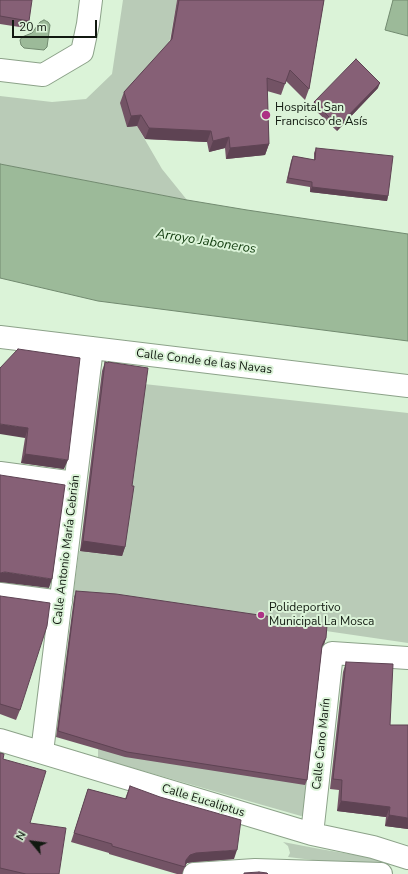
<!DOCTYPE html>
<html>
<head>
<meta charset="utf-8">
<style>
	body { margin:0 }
	#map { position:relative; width:408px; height:874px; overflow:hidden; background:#dbf3d8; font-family:"Nunito Sans",sans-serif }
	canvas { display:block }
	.north { position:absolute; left:12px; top:822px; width:40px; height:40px; -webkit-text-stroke:3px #dbf3d8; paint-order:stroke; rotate:299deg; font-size:11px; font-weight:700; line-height:16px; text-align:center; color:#111910 }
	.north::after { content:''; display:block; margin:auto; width:14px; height:18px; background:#111910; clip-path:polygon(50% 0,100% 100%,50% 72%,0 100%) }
	.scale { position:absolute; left:12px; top:20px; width:85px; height:18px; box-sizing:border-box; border:2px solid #111910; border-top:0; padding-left:5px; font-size:12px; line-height:14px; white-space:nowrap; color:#111910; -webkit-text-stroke:3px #dbf3d8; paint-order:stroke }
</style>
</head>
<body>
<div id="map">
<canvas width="408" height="874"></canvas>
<div class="north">N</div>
<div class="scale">20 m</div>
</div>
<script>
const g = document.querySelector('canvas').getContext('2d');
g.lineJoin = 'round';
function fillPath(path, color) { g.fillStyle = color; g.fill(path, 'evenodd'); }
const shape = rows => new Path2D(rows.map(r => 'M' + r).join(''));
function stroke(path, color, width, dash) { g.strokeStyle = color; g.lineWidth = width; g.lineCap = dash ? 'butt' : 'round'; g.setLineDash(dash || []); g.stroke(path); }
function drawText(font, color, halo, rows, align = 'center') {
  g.font = font + ' "Nunito Sans",sans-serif'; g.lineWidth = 4; g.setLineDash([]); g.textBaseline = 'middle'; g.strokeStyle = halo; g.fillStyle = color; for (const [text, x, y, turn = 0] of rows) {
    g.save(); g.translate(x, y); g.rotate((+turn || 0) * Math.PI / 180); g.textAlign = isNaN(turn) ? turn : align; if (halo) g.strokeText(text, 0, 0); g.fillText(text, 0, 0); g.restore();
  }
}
fillPath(shape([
	[123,0,177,0,168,50,127,127,137,126,162,169,187,200,0,164,0,96,52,102,86,99,112,74],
	[144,384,408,413,408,643,326,631,305,815,301,816,98,758,99,598,73,597,79,551,121,556],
	[283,842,320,849,391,861,390,863,346,864,288,857,290,853,288,846]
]), '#b9cbb7');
const water = shape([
	[393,0,408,0,408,36,385,30,393,0],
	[44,20,48,22,50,25,47,47,44,50,24,48,21,45,20,40,22,37,32,33,40,22,44,20],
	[0,164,187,200,247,210,408,234,408,341,98,301,0,278,0,164]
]);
fillPath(water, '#9cba99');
stroke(water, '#728a70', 1);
const minor = shape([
	[0,70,43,75,82,52,88,24,91,0],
	[0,337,408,386],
	[0,473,75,483],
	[0,594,61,602],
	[0,740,312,834,373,847,408,858],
	[42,752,92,348],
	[312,834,332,653,408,658],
	[194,874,255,870,381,874]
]);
stroke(minor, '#8ca289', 24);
stroke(minor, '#fff', 22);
fillPath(shape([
	[0,0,29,21,26,28,0,24],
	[177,0,324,0,309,89,305,100,286,81,281,95,267,91,269,144,265,155,226,159,225,148,209,152,207,142,145,139,137,126,127,127,120,103,124,92,170,42],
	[378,88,337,131,312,107,314,102],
	[316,148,388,196,387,201,310,192,310,187,286,183,291,161,293,156,314,160,314,153],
	[105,362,132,486,125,547,122,556,80,551,102,371],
	[0,368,64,469,21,463,25,438],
	[76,591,326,638,324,644,322,646,307,780,305,785,125,757,56,737,74,597],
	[0,596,20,710,16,720,0,714],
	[346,662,390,725,408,829,385,826,386,817,337,811,339,790,330,789,343,672],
	[0,753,30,823,59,874,0,874],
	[130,786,234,859,193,862,187,863,185,866,182,874,177,874,109,854,109,853,71,842,88,789,125,799]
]), '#735365');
fillPath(shape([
	[380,83,378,88,337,131,338,126],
	[141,115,137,126,127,127,131,116],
	[149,128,211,131,207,142,145,139],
	[229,137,225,148,209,152,213,141],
	[269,144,265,155,226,159,230,148],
	[312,187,388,196,387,201,310,192],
	[0,424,28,428,25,438,0,434],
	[25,454,68,460,64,469,21,463],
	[83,541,125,547,122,556,80,551],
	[5,572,52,579,49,588,0,582,0,573],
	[326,638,324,644,322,646,324,641],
	[341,801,390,807,386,817,337,811],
	[389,815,408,818,408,829,385,826],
	[237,850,234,859,193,862,187,863,184,867,186,860,190,855,196,853]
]), '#5e4353');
const building = shape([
	[0,0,32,0,29,21,0,16,0,0],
	[179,0,324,0,309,89,290,70,285,84,267,78,269,144,230,148,229,137,213,141,211,131,149,128,141,115,131,116,124,92,172,39,179,0],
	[356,59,380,83,338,126,314,102,356,59],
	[316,148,393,156,388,196,312,187,312,182,288,178,293,156,315,160,316,148],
	[18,349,80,358,68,460,25,454,28,428,0,424,0,368,18,349],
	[105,362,108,363,108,362,148,368,132,486,134,486,125,547,83,541,105,362],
	[0,475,65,485,52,579,5,572,0,573,0,475],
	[76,591,116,594,327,625,326,638,324,641,322,646,307,780,127,752,58,731,76,591],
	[0,596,50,603,47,626,20,710,0,704,0,596],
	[346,662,393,664,390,725,408,725,408,818,389,815,390,807,341,801,342,780,333,779,346,662],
	[0,753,4,754,3,759,46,771,30,823,66,828,59,874,26,874,0,868,0,753],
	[130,786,160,797,241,820,237,850,196,853,190,855,186,860,185,867,112,846,112,844,74,833,88,789,126,799,130,786],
	[259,872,267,873,268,874,244,874,244,873,259,872]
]);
fillPath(building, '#866076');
stroke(building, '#5e4353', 1);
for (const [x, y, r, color] of [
	[266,115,5,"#ad3385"],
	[261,615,4,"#ad3385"]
]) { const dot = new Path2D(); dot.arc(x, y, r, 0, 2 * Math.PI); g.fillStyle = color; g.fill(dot); stroke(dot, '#dbf3d8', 1.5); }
drawText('12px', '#111910', '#dbf3d8', [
	["Hospital San",275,108],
	["Francisco de Asís",275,122],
	["Polideportivo",269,608],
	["Municipal La Mosca",269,622]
], 'left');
drawText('12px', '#111910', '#dbf3d8', [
	["Calle Conde de las Navas",204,362,7],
	["Calle Antonio María Cebrián",67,550,-83],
	["Calle Cano Marín",322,744,-84],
	["Calle Eucaliptus",203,801,17]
]);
drawText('italic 13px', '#0e390b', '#dbf3d8', [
	["Arroyo Jaboneros",206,242,9]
]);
</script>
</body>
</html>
